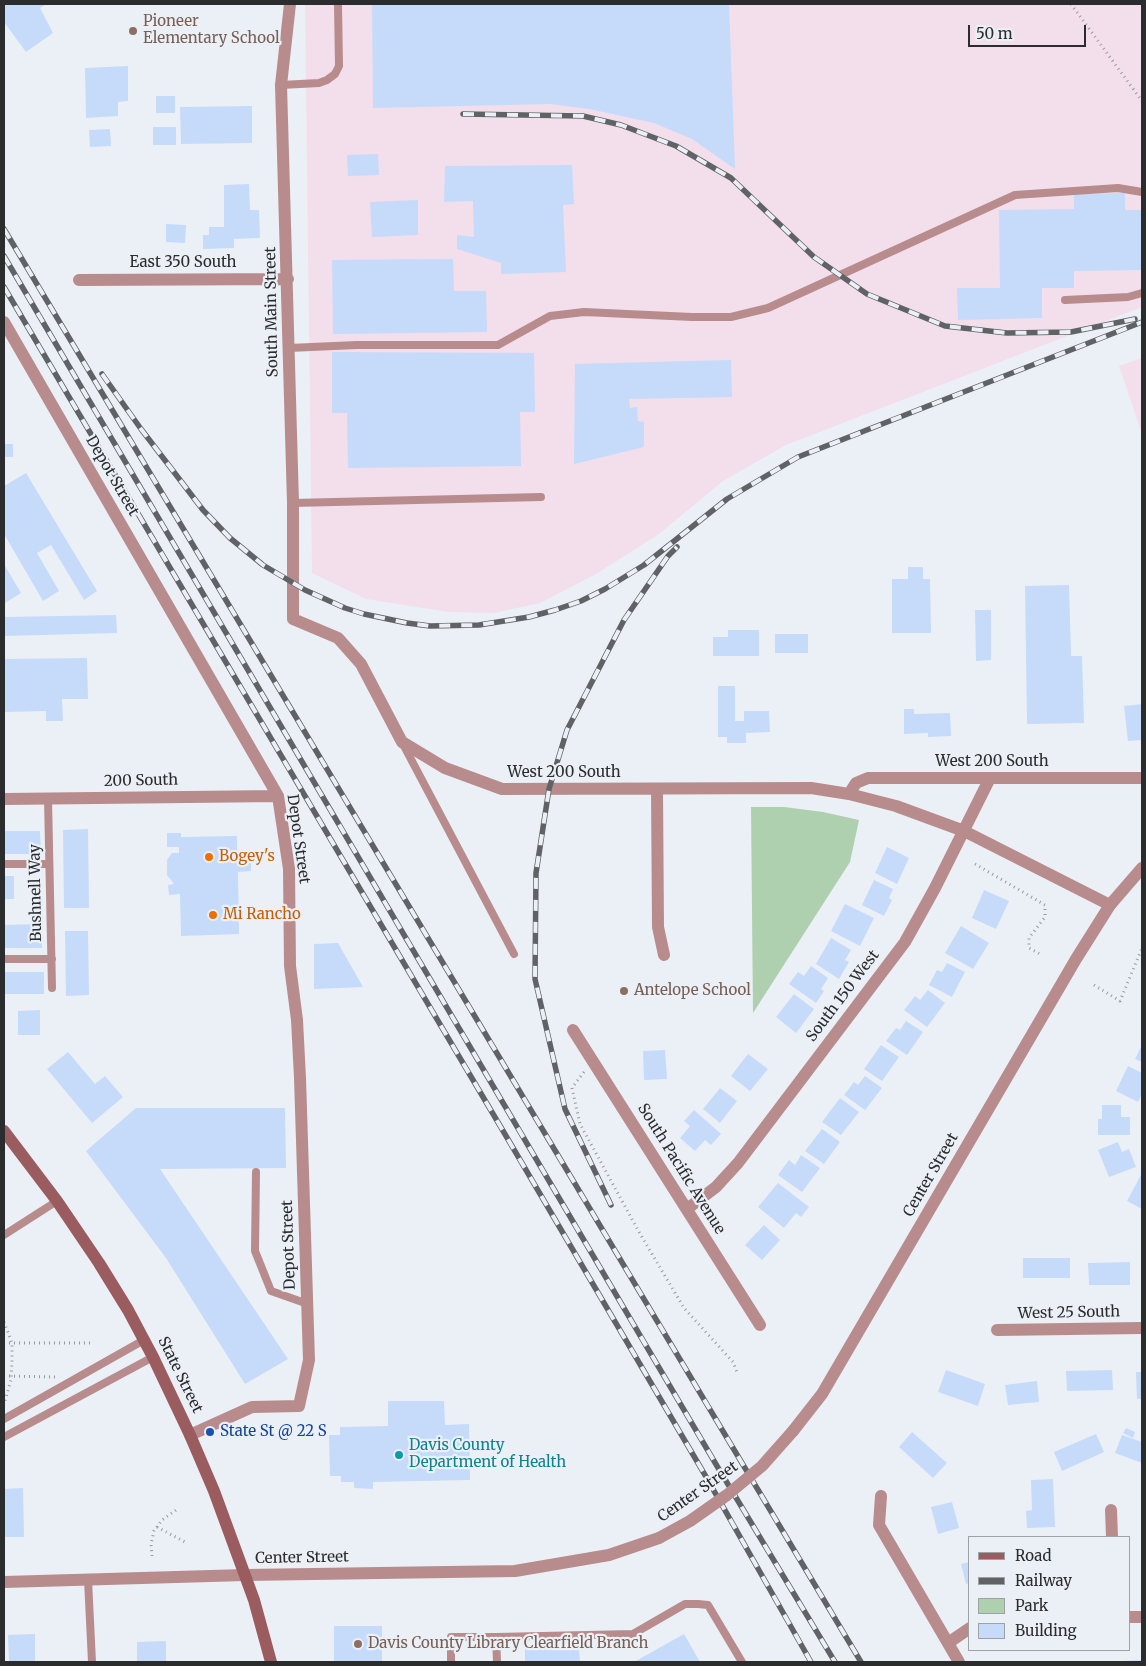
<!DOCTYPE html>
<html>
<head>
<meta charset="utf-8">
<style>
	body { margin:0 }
	#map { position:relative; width:1146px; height:1666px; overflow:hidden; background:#ebf0f6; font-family:Merriweather,serif }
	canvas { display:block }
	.frame { position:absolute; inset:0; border:5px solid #2a2c2e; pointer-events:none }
	.legend { position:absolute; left:968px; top:1536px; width:162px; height:115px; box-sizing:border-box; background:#ebf0f6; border:1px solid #9ea2a6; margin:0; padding:6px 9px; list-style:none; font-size:15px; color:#2a2c2e }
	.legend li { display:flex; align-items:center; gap:10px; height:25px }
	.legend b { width:25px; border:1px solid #9ea2a6 }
	.scale { position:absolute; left:968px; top:25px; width:118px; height:22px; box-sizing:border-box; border:2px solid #2a2c2e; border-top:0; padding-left:6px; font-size:15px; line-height:18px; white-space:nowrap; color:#2a2c2e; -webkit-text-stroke:4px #ebf0f6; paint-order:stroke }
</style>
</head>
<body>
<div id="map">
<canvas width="1146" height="1666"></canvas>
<div class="frame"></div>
<ul class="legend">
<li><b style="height:6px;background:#9a5c5f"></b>Road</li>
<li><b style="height:6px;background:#606366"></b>Railway</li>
<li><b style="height:14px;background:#afd0ae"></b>Park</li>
<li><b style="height:14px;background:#c5dbf9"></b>Building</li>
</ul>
<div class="scale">50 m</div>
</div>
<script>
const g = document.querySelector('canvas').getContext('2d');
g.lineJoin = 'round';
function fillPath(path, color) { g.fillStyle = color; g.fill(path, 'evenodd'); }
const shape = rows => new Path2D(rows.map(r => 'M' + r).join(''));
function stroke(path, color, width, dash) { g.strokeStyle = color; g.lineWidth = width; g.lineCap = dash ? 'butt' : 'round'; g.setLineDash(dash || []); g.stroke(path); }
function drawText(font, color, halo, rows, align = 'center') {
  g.font = font + ' Merriweather,serif'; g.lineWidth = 4.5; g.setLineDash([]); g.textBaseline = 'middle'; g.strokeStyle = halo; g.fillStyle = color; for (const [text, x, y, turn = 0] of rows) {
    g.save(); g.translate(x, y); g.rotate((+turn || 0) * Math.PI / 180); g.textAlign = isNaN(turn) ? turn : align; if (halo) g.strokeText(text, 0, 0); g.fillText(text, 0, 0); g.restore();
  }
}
fillPath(shape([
	[305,4,1142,4,1142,307,786,445,723,481,659,534,596,574,540,603,494,613,448,612,366,599,312,573],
	[1142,358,1142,434,1119,366]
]), '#f3deec');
fillPath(shape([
	[751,807,784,807,823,812,859,820,850,862,753,1013]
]), '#afd0ae');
fillPath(shape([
	[4,4,46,4,40,8,53,33,26,52,4,22],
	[372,4,729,4,735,169,692,139,654,123,589,109,550,104,373,108],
	[128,66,128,101,118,102,118,116,86,118,85,68],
	[156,96,175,96,175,113,156,113],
	[252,106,252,143,181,144,180,107],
	[153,127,176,127,176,145,153,145],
	[110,129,111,146,90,147,89,130],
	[378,154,379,175,348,176,347,155],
	[572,165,574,204,563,205,566,272,501,274,501,263,457,249,457,235,474,237,473,201,444,202,445,166],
	[249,184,250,210,259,210,260,238,234,239,234,248,203,249,203,235,209,235,209,227,224,227,224,185],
	[1125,193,1125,210,1142,210,1142,270,1074,271,1074,288,1042,288,1042,318,958,320,957,288,1000,288,999,210,1074,209,1074,194],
	[418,200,418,235,372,237,370,202],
	[166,224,186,225,185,243,166,242],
	[453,259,454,291,486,291,487,332,333,334,332,260],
	[332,352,534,353,535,412,520,412,521,466,348,468,347,413,332,413],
	[731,360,732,397,629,399,630,408,637,407,638,421,644,422,644,447,574,464,575,364],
	[4,444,13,444,13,457,4,457],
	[26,473,97,591,84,600,51,545,37,553,59,591,43,601,4,534,4,486],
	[4,564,21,593,5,603,4,601],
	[908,567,923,567,923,579,930,579,931,633,892,633,892,579,908,579],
	[1069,585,1071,656,1082,656,1084,723,1027,724,1025,586],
	[975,610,991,610,991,660,976,661],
	[116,615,117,633,4,636,4,617],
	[728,630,759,630,759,656,713,656,713,637,728,637],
	[775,634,808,634,808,653,775,653],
	[87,658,88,699,62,699,63,721,46,721,46,711,4,712,4,659],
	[718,686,735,686,735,721,744,721,744,711,769,711,770,732,746,733,746,743,727,743,727,737,718,737],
	[1142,704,1142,740,1128,741,1124,706],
	[904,709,914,709,914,714,950,713,951,736,928,737,928,733,904,734],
	[88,829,89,908,64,908,63,830],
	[4,831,40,831,41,854,4,854],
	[167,833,181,833,181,837,237,836,237,858,251,858,251,871,238,872,239,934,181,936,180,894,169,895,168,885,174,884,167,875,167,860,172,853,179,853,179,847,167,847],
	[887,847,909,858,897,884,875,873],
	[4,876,14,876,14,899,4,899],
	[874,880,893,889,889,898,892,900,884,916,862,905],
	[984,890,1009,901,996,929,972,918],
	[845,904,874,918,860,946,831,931],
	[42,924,42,948,4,948,4,925],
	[961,926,989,943,973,969,945,953],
	[65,931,88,931,89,995,66,996],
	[831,938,851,950,845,960,849,962,839,979,816,964],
	[338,943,363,987,314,989,314,944],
	[947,963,965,972,952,997,929,985,937,970,942,972],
	[811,966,828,978,821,989,824,991,816,1003,789,984,798,972,804,976],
	[4,972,44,972,44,994,4,994],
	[928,990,945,1003,927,1027,904,1010,915,996,920,1000],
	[794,994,814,1009,796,1033,776,1017],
	[40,1010,40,1035,18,1035,18,1011],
	[906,1021,923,1032,907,1055,886,1041,896,1028,900,1030],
	[881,1045,899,1057,882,1081,864,1069],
	[1142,1045,1142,1062,1135,1059],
	[665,1050,667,1079,644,1080,643,1051],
	[68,1052,95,1084,105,1076,123,1097,92,1123,47,1069],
	[748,1054,768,1069,750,1091,731,1076],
	[1128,1066,1142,1073,1141,1086,1142,1087,1142,1094,1138,1102,1116,1091],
	[865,1076,882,1088,865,1110,844,1095,854,1082,858,1085],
	[720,1088,737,1101,720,1123,703,1109],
	[840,1098,859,1112,841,1135,822,1122],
	[1102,1105,1121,1105,1121,1117,1130,1117,1130,1135,1098,1135,1098,1119,1102,1119],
	[136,1108,285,1108,286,1168,160,1169,288,1359,245,1384,166,1258,86,1151],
	[694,1110,721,1134,711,1145,705,1140,695,1151,680,1138,690,1126,684,1121],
	[822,1129,840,1142,824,1164,805,1151],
	[1118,1142,1122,1152,1129,1149,1136,1167,1109,1177,1098,1150],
	[801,1155,820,1168,802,1192,778,1175,789,1160,795,1165],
	[1142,1173,1142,1209,1127,1201],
	[778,1183,809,1207,801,1217,796,1213,784,1228,758,1207],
	[764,1225,780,1240,762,1260,745,1245],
	[1023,1258,1070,1258,1070,1278,1023,1278],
	[1130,1262,1130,1285,1089,1285,1088,1263],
	[946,1370,985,1384,978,1406,938,1392],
	[1112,1370,1113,1390,1067,1391,1066,1371],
	[1136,1372,1142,1372,1142,1399,1137,1399],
	[1037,1381,1039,1402,1008,1405,1005,1385],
	[388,1401,444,1401,445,1425,469,1424,470,1480,373,1482,373,1489,354,1488,354,1482,341,1482,341,1476,330,1476,329,1435,340,1435,340,1427,388,1426],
	[1126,1428,1135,1432,1133,1438,1123,1433],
	[912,1432,947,1463,933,1478,899,1447],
	[1096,1434,1104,1452,1062,1471,1054,1452],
	[1122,1435,1142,1442,1142,1463,1115,1453],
	[1053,1479,1055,1527,1027,1528,1026,1511,1032,1510,1031,1480],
	[23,1488,24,1537,4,1537,4,1489],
	[952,1502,959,1528,938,1534,931,1507],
	[970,1562,970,1583,966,1584,961,1564],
	[334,1626,382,1626,382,1662,334,1662],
	[35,1634,35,1662,9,1662,8,1635],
	[684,1634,700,1662,634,1662],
	[166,1641,166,1662,137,1662,137,1642],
	[525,1648,579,1648,580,1662,525,1662],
	[1142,1660,1142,1662,1122,1662,1122,1661]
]), '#c5dbf9');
stroke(shape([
	[1071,4,1142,101],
	[975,864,1045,905,1045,917,1029,938,1029,948,1042,955],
	[1094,985,1120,1001,1142,948],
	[584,1072,572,1088,580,1124,639,1232,684,1308,733,1362,737,1372],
	[4,1322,12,1343,12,1362,11,1380,4,1404],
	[4,1343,93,1343],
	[4,1376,56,1377],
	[157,1527,185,1542],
	[152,1556,151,1544,154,1531,162,1520,179,1508]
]), '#969a9e', 3, [1, 4]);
stroke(shape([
	[281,85,319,83,327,80,335,74,339,66,338,4],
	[1065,300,1128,297,1142,293],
	[289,348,357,345,498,345,550,316,584,312,692,317,731,317,768,308,1015,195,1118,188,1142,192],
	[293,503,541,497],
	[404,746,514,954],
	[48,799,52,988],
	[4,864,49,864],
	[4,959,52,959],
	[256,1172,255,1251,271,1291,308,1304],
	[4,1235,57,1201],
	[4,1419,144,1340],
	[4,1437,153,1357],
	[88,1580,92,1662],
	[496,1637,633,1634,685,1604,698,1604,708,1605,742,1662],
	[451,1662,451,1637,496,1637,497,1662]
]), '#b88c8d', 8);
stroke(shape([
	[290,4,281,85,293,503,293,619,338,638,361,664,402,742,445,768,502,789,811,788,849,794,896,806,964,831,1110,905],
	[79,280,288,279],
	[4,322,278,796,289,869,290,966,297,1020,300,1078,309,1360,299,1406,252,1407,190,1435],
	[657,789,658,927,664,955],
	[849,794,856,783,868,778,1142,778],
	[4,799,278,796],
	[573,1030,760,1325],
	[687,1209,716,1187,738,1163,905,942,935,888,990,778],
	[997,1330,1142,1328],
	[881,1496,879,1525,959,1662],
	[1111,1510,1112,1537],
	[4,1582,245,1575],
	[1130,1617,1142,1617],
	[948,1643,970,1628]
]), '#b88c8d', 12);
stroke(shape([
	[793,1431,822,1394,1076,959,1110,905,1142,868],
	[245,1575,515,1571,609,1555,659,1538]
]), '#b88c8d', 12);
stroke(shape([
	[4,1131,57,1201,99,1263,128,1310,153,1357,190,1435,214,1491,254,1600,271,1662]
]), '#9a5c5f', 12);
const rail = shape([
	[463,114,583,116,621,125,676,146,731,178,814,257,867,294,945,326,1007,333,1071,332,1135,319],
	[4,229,861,1662],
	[4,256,717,1466,835,1662],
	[4,287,499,1124,705,1475,811,1662],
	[102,374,141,429,203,510,230,538,263,565,305,590,345,608,364,614,407,623,430,626,479,625,529,617,555,610,581,601,605,589,644,565,727,499,798,457,1142,322],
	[611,1205,565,1109,535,979,536,873,549,789,567,730,624,620,668,556,677,547]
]);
stroke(rail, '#606366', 5.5);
stroke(rail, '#ebf0f6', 4, [11]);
stroke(shape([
	[659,1538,690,1521,727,1495,762,1466,793,1431]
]), '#b88c8d', 12);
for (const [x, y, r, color] of [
	[133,31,5,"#8d6e63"],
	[209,857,5,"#e8710a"],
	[213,915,5,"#e8710a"],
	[624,991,5,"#8d6e63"],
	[210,1432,5,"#1a4fb4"],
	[399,1455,5,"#0f9aa8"],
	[358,1644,5,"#8d6e63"]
]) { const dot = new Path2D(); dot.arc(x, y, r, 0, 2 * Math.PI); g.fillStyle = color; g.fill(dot); stroke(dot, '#ebf0f6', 2); }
drawText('15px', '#785e54', '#ebf0f6', [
	["Pioneer",143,22],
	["Elementary School",143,39],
	["Antelope School",634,991],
	["Davis County Library Clearfield Branch",368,1644]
], 'left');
drawText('15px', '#2a2c2e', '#ebf0f6', [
	["East 350 South",183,263],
	["South Main Street",272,312,-91],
	["Depot Street",112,476,60],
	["West 200 South",992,762],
	["West 200 South",564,773],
	["200 South",141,781,-1],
	["Depot Street",298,839,82],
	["Bushnell Way",36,893,-91],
	["South 150 West",843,996,-53],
	["South Pacific Avenue",681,1169,58],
	["Center Street",931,1175,-60],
	["Depot Street",289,1245,-92],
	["West 25 South",1069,1313,-1],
	["State Street",180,1375,64],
	["Center Street",698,1492,-35],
	["Center Street",302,1558,-1]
]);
drawText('15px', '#c56008', '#ebf0f6', [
	["Bogey's",219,857],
	["Mi Rancho",223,915]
], 'left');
drawText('15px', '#164399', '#ebf0f6', [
	["State St @ 22 S",220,1432]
], 'left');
drawText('15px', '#0d838f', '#ebf0f6', [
	["Davis County",409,1446],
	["Department of Health",409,1463]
], 'left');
</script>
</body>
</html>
